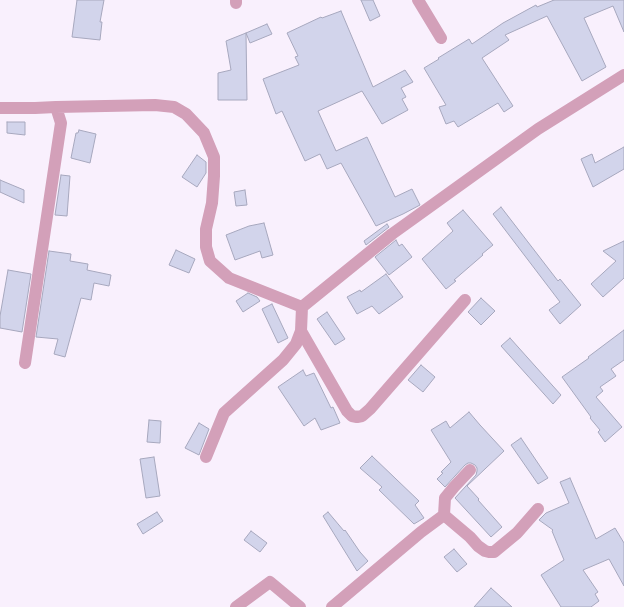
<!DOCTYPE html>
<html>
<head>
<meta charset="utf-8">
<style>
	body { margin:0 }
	canvas { display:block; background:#f9f0fd }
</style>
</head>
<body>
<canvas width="624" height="607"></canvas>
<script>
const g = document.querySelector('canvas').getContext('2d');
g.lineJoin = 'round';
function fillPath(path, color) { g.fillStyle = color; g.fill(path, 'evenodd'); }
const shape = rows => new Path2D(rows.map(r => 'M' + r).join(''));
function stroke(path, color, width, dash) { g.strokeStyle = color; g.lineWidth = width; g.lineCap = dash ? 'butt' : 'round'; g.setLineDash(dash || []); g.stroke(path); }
const building = shape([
	[77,0,104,0,100,22,102,22,100,40,72,37,77,0],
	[361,0,373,0,380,16,370,21,361,0],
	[554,0,624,0,624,32,613,6,584,18,606,67,582,81,547,16,505,35,509,40,482,58,513,106,504,112,498,103,458,127,454,121,446,124,439,107,446,105,424,68,439,59,438,58,469,39,472,44,503,23,536,5,537,7,554,0],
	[341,11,373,87,405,70,413,82,401,88,406,97,402,99,408,110,382,124,362,91,318,111,336,151,367,137,395,197,412,189,420,205,403,214,376,226,341,163,327,169,320,154,305,161,282,111,276,114,263,79,299,65,295,57,298,56,287,33,321,17,322,18,341,11],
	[267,24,272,34,250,43,246,33,267,24],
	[246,33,247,100,218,100,218,73,231,70,226,41,246,33],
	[7,122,25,122,25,135,7,133,7,122],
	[79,130,96,134,90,163,71,158,76,133,78,133,79,130],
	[624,147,624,169,593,187,581,159,592,154,595,163,624,147],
	[197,155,206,162,206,173,197,187,182,177,197,155],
	[61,175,70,176,67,216,55,215,61,175],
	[0,180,24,190,24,203,0,192,0,180],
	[245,190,247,205,236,206,234,192,245,190],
	[501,207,558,281,560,279,581,305,560,324,549,310,560,302,493,214,501,207],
	[463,210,493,245,482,254,483,255,454,280,456,281,446,289,422,259,453,231,447,223,463,210],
	[264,223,273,255,262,258,260,251,235,260,226,235,249,226,264,223],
	[387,224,389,227,366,245,364,241,387,224],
	[396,240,399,246,402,244,412,257,389,275,375,257,396,240],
	[624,241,624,278,603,297,591,284,616,261,603,251,624,241],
	[176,250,195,259,189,273,169,265,176,250],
	[49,251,71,254,70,261,88,264,87,270,111,275,109,286,94,283,91,300,81,298,65,357,54,354,58,339,36,337,49,251],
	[8,270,31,274,22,332,0,328,0,316,8,270],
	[386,274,403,297,379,314,372,306,357,314,347,297,360,290,361,292,386,274],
	[248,293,257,297,260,301,243,312,236,301,248,293],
	[481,298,495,311,481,325,468,312,481,298],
	[272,304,288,338,278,343,262,309,272,304],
	[327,312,345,339,335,345,317,319,327,312],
	[624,330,624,360,611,369,616,376,600,387,603,391,596,397,622,427,605,442,598,432,600,430,590,418,591,417,562,377,589,358,588,357,624,330],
	[510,338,561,395,553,404,501,346,510,338],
	[421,365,435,377,423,392,408,380,421,365],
	[303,370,306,376,314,373,331,408,333,407,340,423,321,430,315,418,304,426,278,387,303,370],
	[469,412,480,425,504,451,467,486,479,499,478,500,502,527,491,537,455,498,476,475,477,471,477,468,475,465,471,463,468,463,465,465,445,487,437,479,443,473,441,472,451,462,431,430,446,421,450,428,469,412],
	[149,420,161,421,160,443,147,442,149,420],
	[199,423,209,429,199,455,185,448,199,423],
	[521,438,548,478,538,484,511,445,521,438],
	[372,456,419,501,415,505,424,518,414,524,379,490,382,487,360,468,372,456],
	[154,457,160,496,146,498,140,459,154,457],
	[570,478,596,539,615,528,624,543,624,586,609,559,583,570,598,592,595,594,599,601,591,607,561,607,541,575,564,560,552,531,553,530,539,520,546,513,569,503,560,482,570,478],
	[157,512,163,521,143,534,137,524,157,512],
	[328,512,344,531,345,530,360,552,368,561,357,571,323,516,328,512],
	[251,531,267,543,260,552,244,540,251,531],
	[454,549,467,564,457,572,444,557,454,549],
	[491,588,512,607,474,607,491,588]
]);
fillPath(building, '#d2d4eb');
stroke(building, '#a7a8be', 1);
stroke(shape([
	[418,0,441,38],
	[236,3,236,0],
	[56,107,155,105,174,107,186,114,204,133,214,157,214,176,212,203,206,229,206,247,210,261,229,278,302,307],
	[0,108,35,108,56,107,61,123,25,363],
	[301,331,347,411,352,416,357,417,362,416,370,409,465,300],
	[206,457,224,413,283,360,296,344,301,331,302,307,392,234,538,129,624,75],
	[444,515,445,498,454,487,470,470],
	[236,607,270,582,300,607],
	[332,607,421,532,444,515,470,537,478,546,485,551,489,552,494,552,517,533,538,509]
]), '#d3a0b9', 12);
</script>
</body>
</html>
